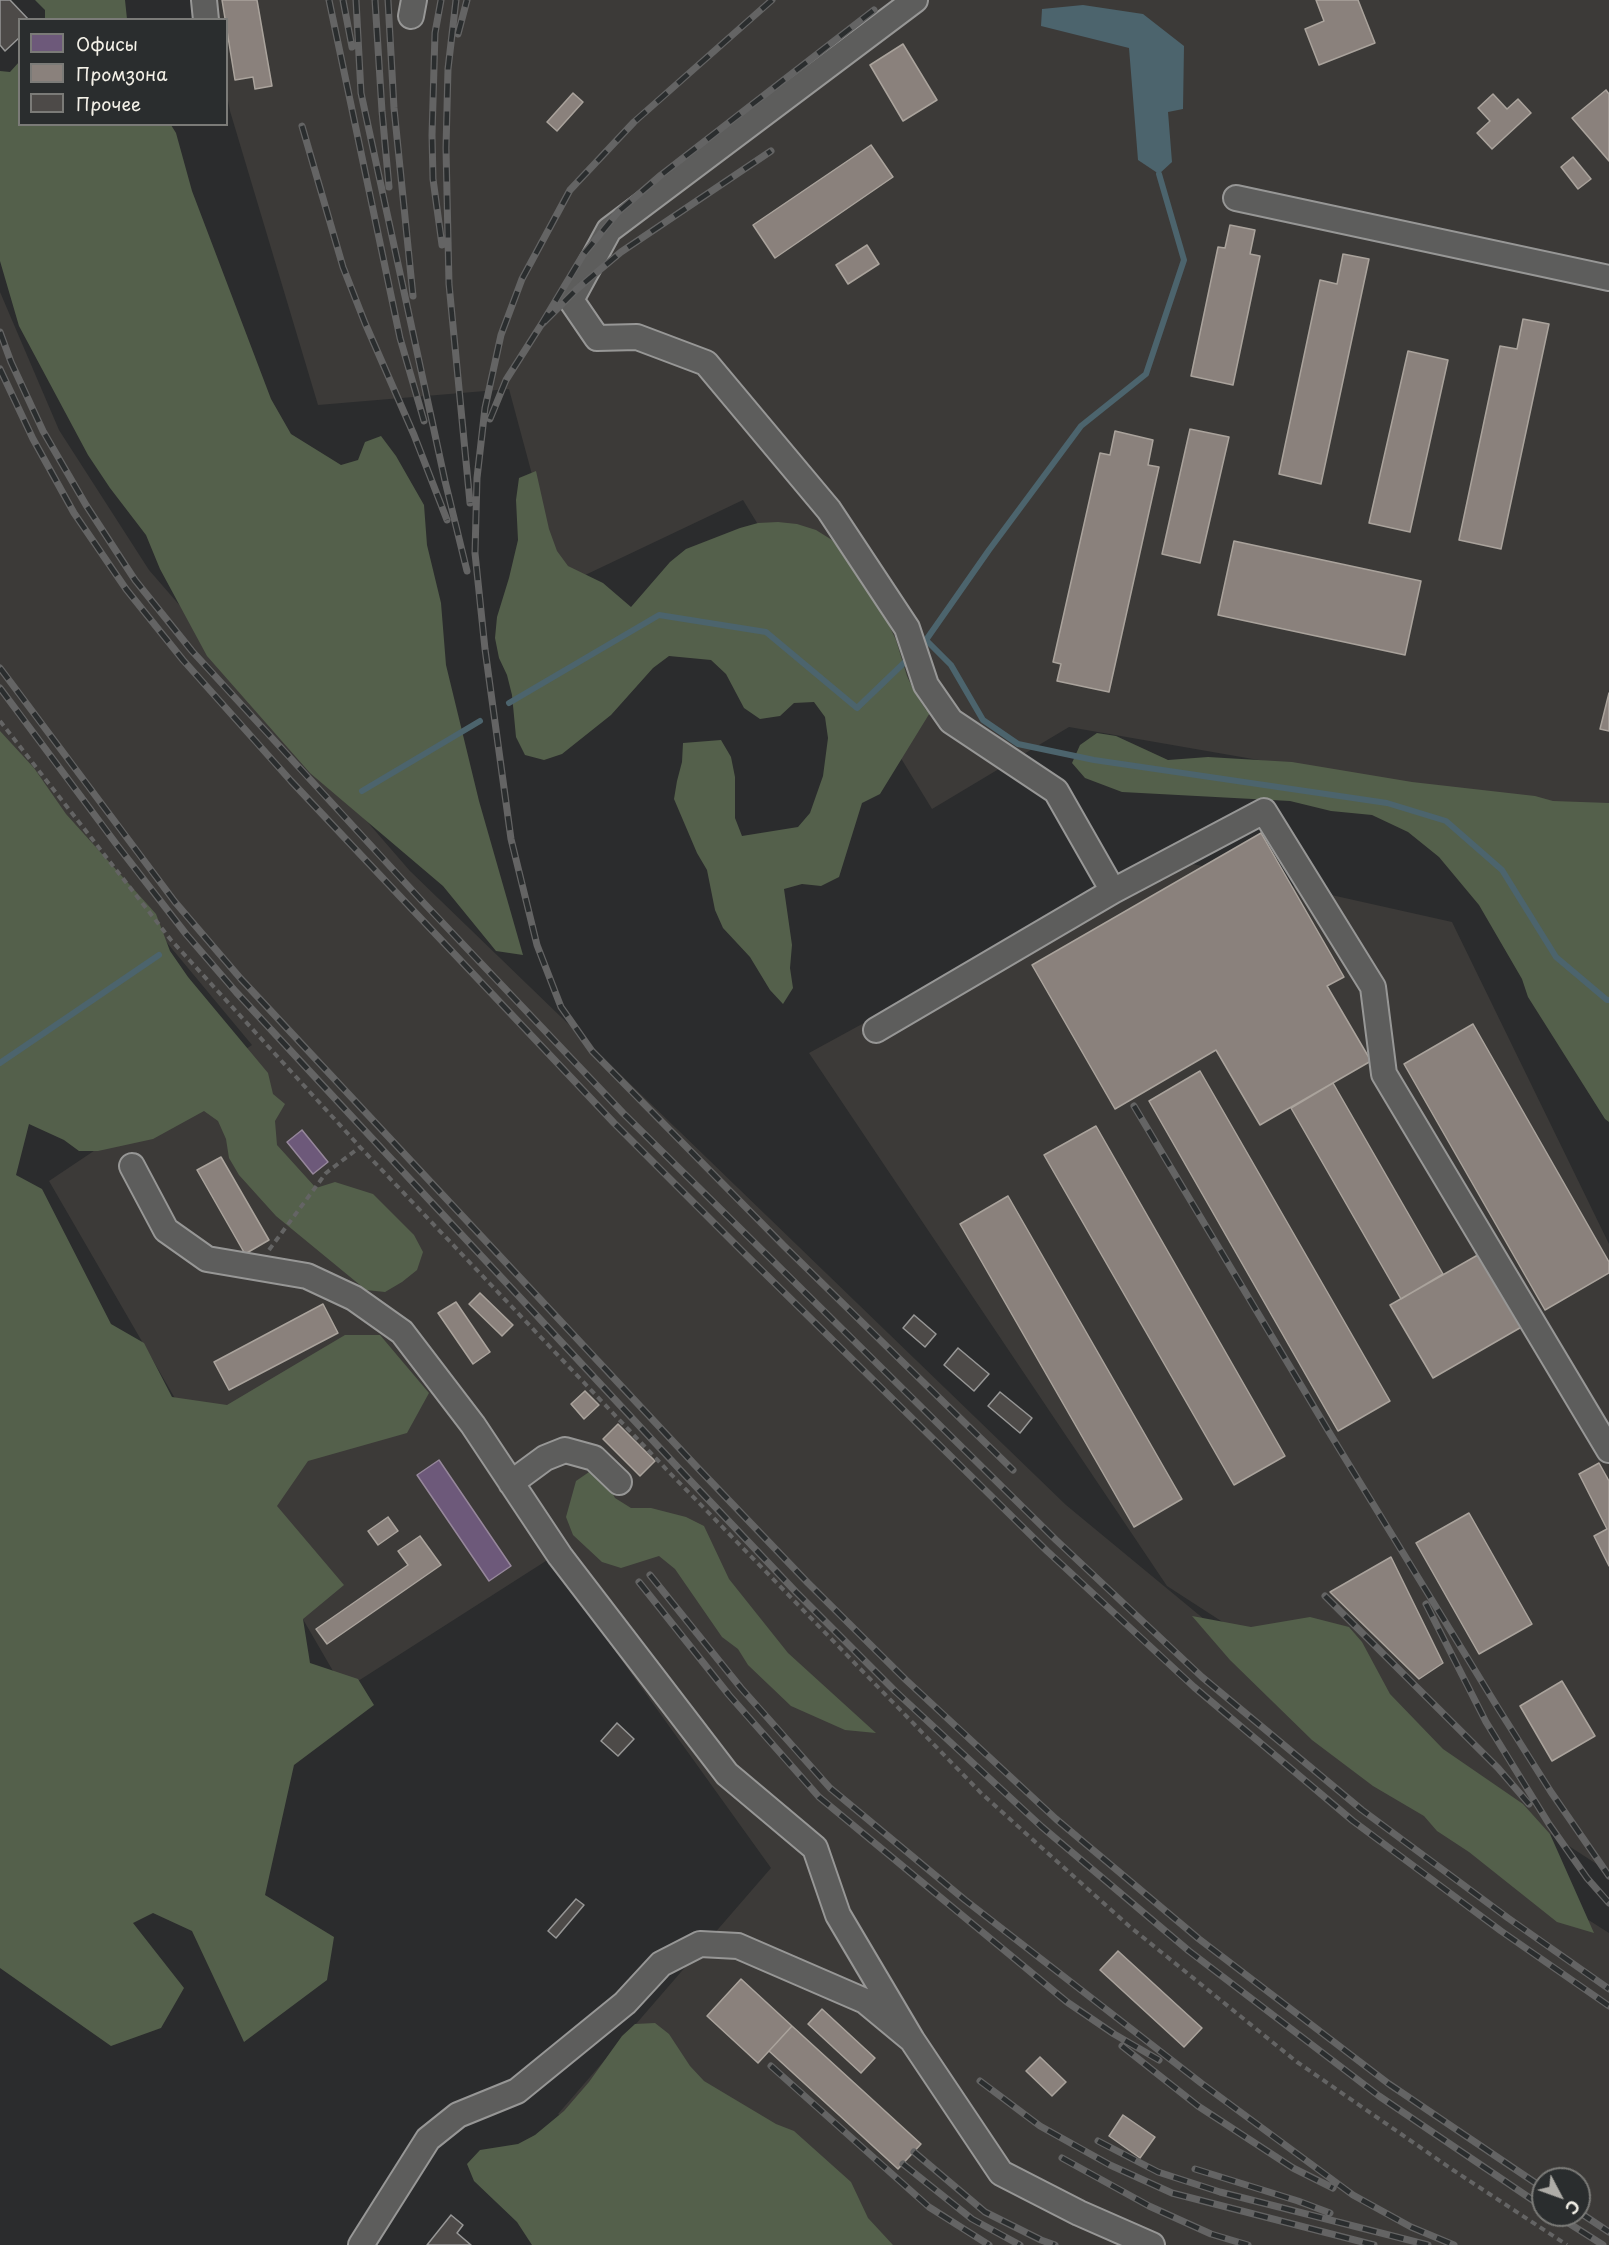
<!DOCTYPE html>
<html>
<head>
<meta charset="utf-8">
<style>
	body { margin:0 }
	#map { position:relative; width:1609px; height:2245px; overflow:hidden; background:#2b2c2d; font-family:"Playpen Sans",sans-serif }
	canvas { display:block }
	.legend { position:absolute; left:18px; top:18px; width:210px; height:108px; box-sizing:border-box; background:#2a2d2e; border:2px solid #7b7b78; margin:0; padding:8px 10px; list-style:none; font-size:18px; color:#f4f1e8 }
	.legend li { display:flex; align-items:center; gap:12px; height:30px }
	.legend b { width:30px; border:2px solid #7b7b78 }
	.north { position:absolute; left:1531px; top:2167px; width:60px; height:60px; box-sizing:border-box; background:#2a2d2e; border:2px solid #7b7b78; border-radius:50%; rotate:131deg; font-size:16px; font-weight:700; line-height:24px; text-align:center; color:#f4f1e8 }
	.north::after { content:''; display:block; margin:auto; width:21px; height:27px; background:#aeaca7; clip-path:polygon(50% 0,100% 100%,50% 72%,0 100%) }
</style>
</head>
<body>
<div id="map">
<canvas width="1609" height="2245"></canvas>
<ul class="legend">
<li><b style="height:16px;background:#6d597a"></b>Офисы</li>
<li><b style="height:16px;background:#8a817c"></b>Промзона</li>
<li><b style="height:16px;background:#4d4a48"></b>Прочее</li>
</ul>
<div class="north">С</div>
</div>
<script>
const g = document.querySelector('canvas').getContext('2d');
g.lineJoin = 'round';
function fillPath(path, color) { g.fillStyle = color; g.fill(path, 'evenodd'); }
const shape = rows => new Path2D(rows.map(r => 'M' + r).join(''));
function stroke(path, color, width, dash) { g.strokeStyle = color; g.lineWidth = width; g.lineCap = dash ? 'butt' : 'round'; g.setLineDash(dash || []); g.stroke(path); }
fillPath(shape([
	[210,0,1609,0,1609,821,1069,727,932,809,743,500,562,586,509,389,318,405,230,111,226,91,226,20,214,19],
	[0,292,59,430,149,570,410,871,1066,1505,1499,1863,1609,1933,1609,2245,720,2245,558,2114,771,1868,549,1559,344,1690,49,1181,252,1045,0,742],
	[1543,2179,1579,2179,1579,2215,1543,2215],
	[1166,858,1452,922,1609,1244,1609,1872,1167,1586,809,1053]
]), '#3c3a38');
fillPath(shape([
	[35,0,125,0,127,19,45,19,45,10],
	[19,62,20,124,171,125,176,133,192,191,271,399,291,434,341,465,358,460,365,442,381,436,396,456,424,505,427,545,441,603,446,665,479,801,523,955,496,951,443,886,310,773,207,656,160,569,146,535,110,488,88,455,19,326,0,261,0,71,10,72],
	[536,471,549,529,557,551,568,566,603,583,631,607,670,562,686,549,740,528,758,523,778,522,797,524,816,530,832,540,844,555,879,604,896,640,907,676,915,693,926,710,931,711,880,794,862,803,839,877,821,886,802,884,784,889,792,945,790,968,793,988,783,1004,770,990,750,957,723,928,715,910,707,870,697,853,674,799,677,781,682,762,683,743,721,740,731,757,735,777,735,818,742,836,798,827,810,813,823,776,828,738,825,717,814,702,794,703,780,716,760,719,744,708,726,674,711,660,669,656,653,668,611,715,562,754,544,760,525,755,516,737,512,695,507,675,499,658,495,638,497,617,509,578,518,540,516,500,519,478],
	[0,731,34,768,66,814,156,914,170,951,188,977,268,1073,273,1094,285,1104,275,1121,277,1145,316,1188,335,1182,373,1194,414,1235,423,1252,417,1270,402,1282,385,1292,366,1290,276,1216,239,1175,229,1158,226,1139,218,1121,204,1111,153,1139,98,1151,79,1151,64,1140,29,1124,16,1175,42,1189,111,1324,144,1343,172,1397,227,1405,345,1335,380,1335,429,1393,407,1433,308,1461,277,1506,344,1585,303,1619,310,1663,358,1679,374,1705,294,1765,265,1895,334,1937,327,1980,244,2042,192,1931,153,1913,133,1923,184,1988,161,2028,111,2046,0,1968],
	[1097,733,1116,736,1168,760,1208,757,1292,762,1412,782,1535,796,1553,801,1609,803,1609,1122,1605,1119,1528,997,1522,979,1479,905,1439,857,1408,832,1372,815,1331,811,1290,801,1122,792,1085,778,1072,763,1080,745],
	[592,1470,606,1481,615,1498,631,1508,651,1508,686,1517,704,1526,729,1579,788,1653,876,1733,845,1730,791,1706,748,1665,738,1649,722,1637,675,1569,659,1556,621,1568,602,1562,573,1535,566,1517,576,1481],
	[1192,1616,1251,1627,1310,1617,1349,1627,1362,1642,1390,1694,1443,1749,1523,1804,1550,1834,1594,1933,1557,1922,1469,1852,1437,1831,1424,1816,1373,1786,1312,1740,1230,1660],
	[655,2023,669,2034,690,2066,704,2081,776,2124,794,2131,851,2182,868,2218,893,2245,532,2245,517,2222,474,2181,467,2164,480,2150,518,2144,535,2135,564,2111,589,2082,622,2036,635,2024]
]), '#54604b');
fillPath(shape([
	[1083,5,1143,14,1184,46,1183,109,1168,112,1172,162,1159,174,1138,160,1129,48,1041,26,1042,9]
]), '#4c646d');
const offices = shape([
	[302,1130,328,1162,313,1174,287,1142,302,1130],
	[439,1460,511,1566,489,1581,417,1475,439,1460]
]);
fillPath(offices, '#6d597a');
stroke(offices, '#96879b', 1.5);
const industry = shape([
	[222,0,257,0,272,86,255,89,253,77,235,80,222,0],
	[1316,0,1358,0,1375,43,1319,65,1305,29,1324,21,1316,0],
	[903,44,937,100,903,121,870,65,903,44],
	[1606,90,1609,94,1609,161,1572,118,1606,90],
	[573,93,583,102,557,131,547,122,573,93],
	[1493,94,1507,109,1518,99,1531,113,1492,149,1477,133,1490,121,1478,108,1493,94],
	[871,145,893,177,775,258,753,225,871,145],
	[1573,157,1591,179,1578,189,1561,167,1573,157],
	[1230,225,1255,230,1250,254,1260,256,1233,385,1191,376,1218,247,1225,248,1230,225],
	[867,245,879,264,848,284,836,265,867,245],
	[1343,254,1369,259,1321,484,1279,474,1320,280,1337,284,1343,254],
	[1523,319,1549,324,1501,549,1459,540,1500,346,1517,349,1523,319],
	[1408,351,1448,360,1410,532,1369,523,1408,351],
	[1190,429,1229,437,1200,563,1162,554,1190,429],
	[1115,431,1153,440,1148,465,1159,467,1109,692,1057,681,1061,664,1053,662,1100,453,1110,455,1115,431],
	[1234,541,1421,581,1405,655,1218,615,1234,541],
	[1609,693,1609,731,1600,729,1609,693],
	[1261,833,1344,977,1327,986,1371,1061,1260,1125,1216,1050,1115,1109,1032,965,1261,833],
	[1473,1024,1609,1262,1609,1273,1545,1310,1404,1064,1473,1024],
	[1200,1071,1390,1401,1338,1431,1149,1101,1200,1071],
	[1333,1083,1443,1274,1401,1299,1291,1108,1333,1083],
	[1096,1126,1285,1456,1234,1485,1044,1155,1096,1126],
	[221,1157,269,1240,245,1254,197,1170,221,1157],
	[1008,1196,1182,1499,1134,1527,960,1224,1008,1196],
	[1483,1252,1525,1325,1433,1378,1390,1305,1483,1252],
	[480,1293,513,1325,502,1336,469,1304,480,1293],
	[456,1302,490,1352,473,1364,438,1313,456,1302],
	[323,1304,338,1333,229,1390,214,1362,323,1304],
	[585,1391,599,1405,584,1419,571,1404,585,1391],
	[618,1424,655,1461,640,1476,603,1439,618,1424],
	[1599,1463,1609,1481,1609,1566,1594,1536,1607,1529,1579,1474,1599,1463],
	[1469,1513,1532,1624,1479,1654,1416,1543,1469,1513],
	[388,1517,398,1531,378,1545,368,1531,388,1517],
	[420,1536,441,1565,327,1644,316,1629,408,1565,398,1551,420,1536],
	[1391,1557,1443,1663,1419,1679,1330,1592,1391,1557],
	[1562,1681,1595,1736,1552,1761,1520,1706,1562,1681],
	[1118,1951,1202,2028,1184,2047,1100,1970,1118,1951],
	[741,1979,792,2026,758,2063,707,2016,741,1979],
	[822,2009,875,2058,861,2073,808,2024,822,2009],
	[792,2026,921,2144,898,2169,769,2051,792,2026],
	[1040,2057,1066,2082,1052,2096,1026,2071,1040,2057],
	[1123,2115,1155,2137,1140,2158,1109,2136,1123,2115]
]);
fillPath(industry, '#8a817c');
stroke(industry, '#aaa39c', 1.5);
stroke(shape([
	[1159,174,1184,260,1146,374,1081,426,989,550,926,640,951,665,983,720,1018,744,1094,760,1387,803,1446,821,1502,870,1556,957,1607,1000,1609,1000],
	[509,703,659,615,766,632,857,708,907,660],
	[362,791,480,721],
	[0,1063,159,955]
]), '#4c646d', 6);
const building = shape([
	[0,0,10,0,29,20,20,20,20,37,5,51,0,45,0,0],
	[914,1315,936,1334,925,1347,903,1328,914,1315],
	[958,1348,989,1374,974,1391,944,1365,958,1348],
	[1000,1392,1032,1418,1020,1433,988,1406,1000,1392],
	[617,1723,634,1739,618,1756,601,1741,617,1723],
	[576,1899,584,1905,556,1938,548,1931,576,1899],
	[451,2215,463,2225,457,2233,471,2245,427,2245,451,2215]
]);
fillPath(building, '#4d4a48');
stroke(building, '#979796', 1.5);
const minor = shape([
	[204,0,206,20],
	[915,0,609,230,571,300,597,338,637,337,706,363,829,510,907,628,926,685,951,721,1056,791,1113,891,1264,811,1373,987,1384,1074,1609,1450],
	[411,16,414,0],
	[1236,198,1609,278],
	[876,1030,1113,891],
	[132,1166,166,1230,207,1259,307,1276,354,1298,402,1332,473,1425,560,1556,727,1774,815,1848,838,1915,912,2040],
	[511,1483,545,1458,565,1450,594,1458,619,1482],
	[361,2245,428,2139,458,2115,517,2091,625,2003,661,1964,700,1944,738,1946,865,2001,912,2040,1001,2173,1079,2213,1152,2245]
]);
stroke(minor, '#979796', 28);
stroke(shape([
	[0,721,171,940,360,1147,667,1470,982,1794,1129,1926,1297,2062,1453,2170,1567,2245],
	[269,1250,326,1173,360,1147]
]), '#646464', 4, [6, 4.5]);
stroke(minor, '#5d5d5c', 24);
const rail = shape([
	[329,0,400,338,424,421],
	[343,0,352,47],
	[356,0,361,93,445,481,467,571],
	[375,0,382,111,389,187],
	[388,0,394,108,413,296],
	[441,0,435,33,432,135,433,179,442,245],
	[456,0,448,69,446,148,449,284,470,503],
	[772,0,634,122,570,190,522,279,501,335,485,408,477,478,475,553,485,649,511,839,537,945,561,1007,592,1051,784,1246,1013,1470],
	[458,34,467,0],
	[302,126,343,267,365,323,414,435,447,520],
	[541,325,583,255,618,212,661,175,874,10],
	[0,332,11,362,43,431,86,505,135,580,192,651,421,900,623,1113,1056,1540,1202,1677,1362,1810,1508,1918,1609,1989],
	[0,369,33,439,74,513,126,589,183,660,291,781,614,1123,742,1251,1047,1551,1194,1687,1353,1821,1501,1931,1609,2006],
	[490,419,506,380,541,325,577,289,621,252,771,151],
	[0,668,175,902,241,979,695,1465,808,1583,906,1680,1056,1819,1199,1939,1389,2084,1543,2188],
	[0,688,117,845,186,934,236,992,684,1474,796,1592,895,1691,1042,1827,1189,1951,1379,2096,1543,2207],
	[1134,1106,1329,1432,1498,1708,1551,1792,1609,1876],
	[650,1575,741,1688,830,1788,965,1900,1201,2083,1353,2195,1411,2227,1454,2245],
	[639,1582,729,1695,819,1797,1067,2002,1114,2034,1159,2060],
	[1325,1596,1498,1768,1529,1804],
	[1426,1604,1486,1722,1549,1824,1587,1878,1609,1903],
	[1122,2046,1198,2106,1293,2168,1333,2188],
	[771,2066,929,2207,989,2245],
	[980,2081,1040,2126,1110,2165,1172,2193,1374,2245],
	[1098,2141,1158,2172,1220,2192,1428,2245],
	[914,2152,985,2212,1041,2240,1055,2245],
	[1062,2158,1149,2206,1211,2234,1248,2245],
	[903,2164,972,2219,1020,2245],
	[1195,2169,1298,2201,1330,2213],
	[1579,2212,1609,2232],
	[1556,2215,1603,2245]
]);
stroke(rail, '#646464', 7);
stroke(rail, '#2a2d2e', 4.5, [14]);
</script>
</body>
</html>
